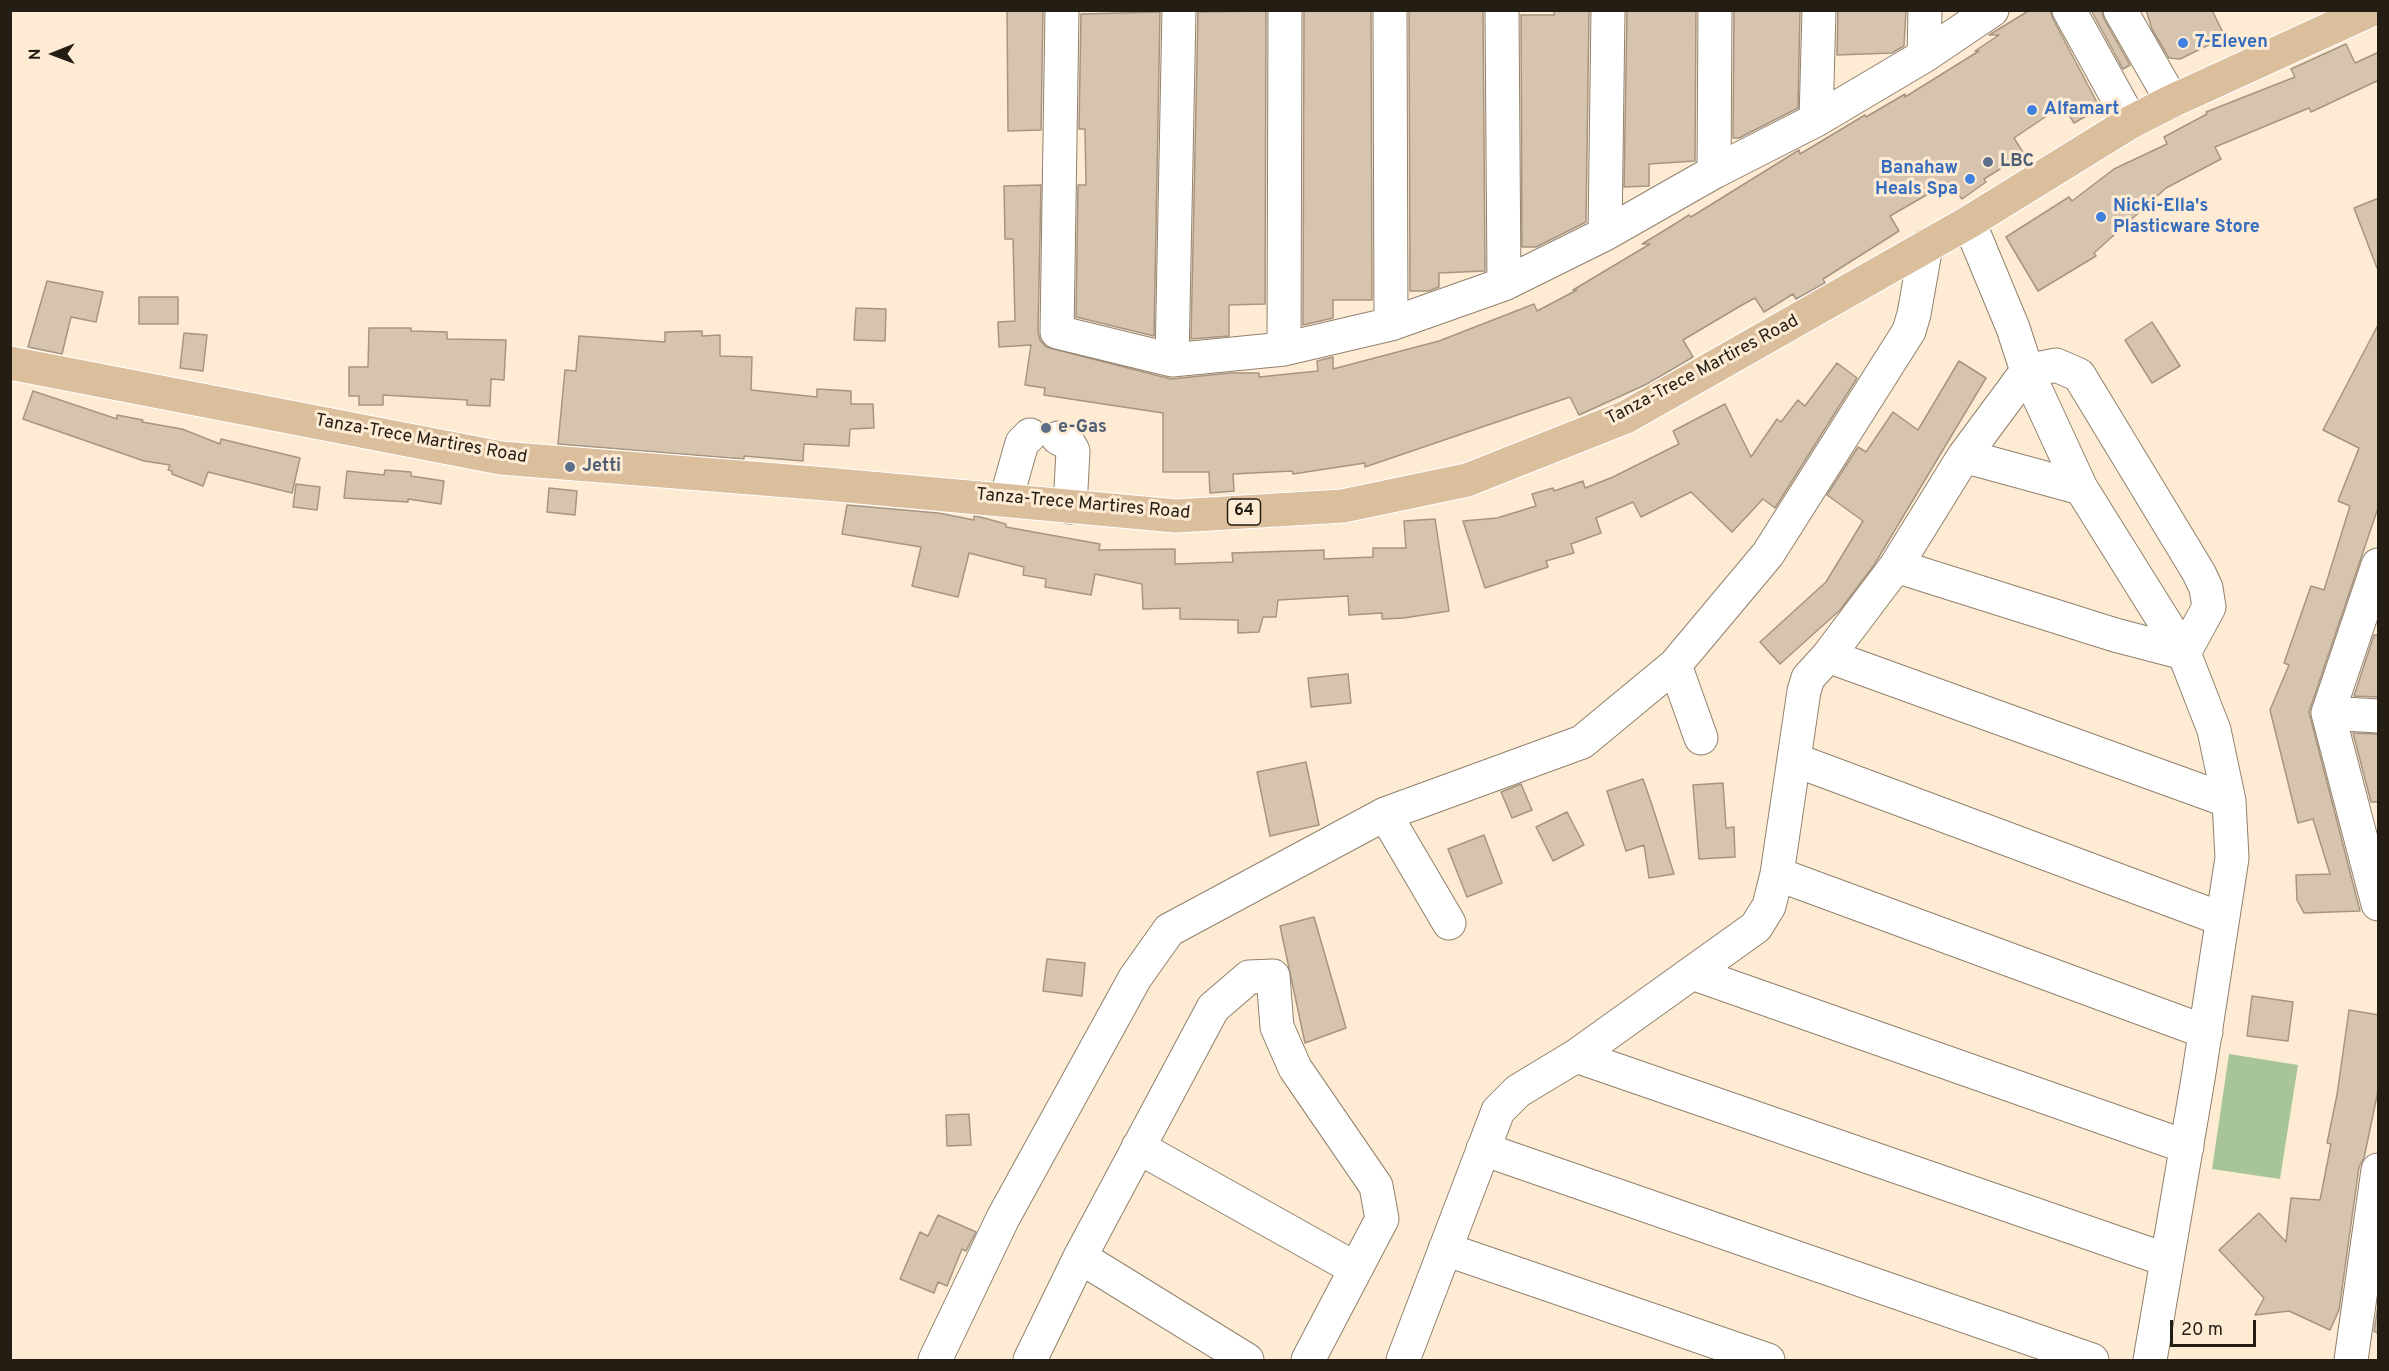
<!DOCTYPE html>
<html>
<head>
<meta charset="utf-8">
<style>
	body { margin:0 }
	#map { position:relative; width:2389px; height:1371px; overflow:hidden; background:#fdebd4; font-family:Overpass,sans-serif }
	canvas { display:block }
	.frame { position:absolute; inset:0; border:12px solid #231d14; pointer-events:none }
	.north { position:absolute; left:24px; top:24px; width:60px; height:60px; -webkit-text-stroke:4px #fdebd4; paint-order:stroke; rotate:269deg; font-size:16px; font-weight:700; line-height:24px; text-align:center; color:#231d14 }
	.north::after { content:''; display:block; margin:auto; width:21px; height:27px; background:#231d14; clip-path:polygon(50% 0,100% 100%,50% 72%,0 100%) }
	.scale { position:absolute; left:2170px; top:1320px; width:86px; height:27px; box-sizing:border-box; border:3px solid #231d14; border-top:0; padding-left:8px; font-size:18px; line-height:21px; white-space:nowrap; color:#231d14; -webkit-text-stroke:4px #fdebd4; paint-order:stroke }
</style>
</head>
<body>
<div id="map">
<canvas width="2389" height="1371"></canvas>
<div class="frame"></div>
<div class="north">N</div>
<div class="scale">20 m</div>
</div>
<script>
const g = document.querySelector('canvas').getContext('2d');
g.lineJoin = 'round';
function fillPath(path, color) { g.fillStyle = color; g.fill(path, 'evenodd'); }
const shape = rows => new Path2D(rows.map(r => 'M' + r).join(''));
function stroke(path, color, width, dash) { g.strokeStyle = color; g.lineWidth = width; g.lineCap = dash ? 'butt' : 'round'; g.setLineDash(dash || []); g.stroke(path); }
function drawText(font, color, halo, rows, align = 'center') {
  g.font = font + ' Overpass,sans-serif'; g.lineWidth = 6; g.setLineDash([]); g.textBaseline = 'middle'; g.strokeStyle = halo; g.fillStyle = color; for (const [text, x, y, turn = 0] of rows) {
    g.save(); g.translate(x, y); g.rotate((+turn || 0) * Math.PI / 180); g.textAlign = isNaN(turn) ? turn : align; if (halo) g.strokeText(text, 0, 0); g.fillText(text, 0, 0); g.restore();
  }
}
fillPath(shape([
	[2229,1054,2298,1065,2280,1179,2212,1169]
]), '#a8c59a');
const building = shape([
	[1007,10,1043,10,1041,130,1008,131,1007,10],
	[1304,10,1371,10,1372,300,1333,300,1333,318,1303,325,1304,10],
	[1409,10,1483,10,1485,271,1439,273,1439,287,1429,291,1410,291,1409,10],
	[1554,10,1589,10,1586,222,1536,247,1522,247,1521,15,1554,15,1554,10],
	[1627,10,1696,10,1695,161,1649,164,1649,186,1624,187,1627,10],
	[1734,10,1800,10,1798,108,1739,138,1733,138,1734,10],
	[1838,10,1906,10,1904,46,1892,53,1837,55,1838,10],
	[2030,10,2050,10,2053,19,2100,108,2074,123,2063,105,2014,138,2024,154,1984,179,1986,182,1962,199,1949,182,1890,216,1899,231,1823,279,1825,283,1796,299,1793,294,1764,312,1755,298,1742,305,1683,340,1693,357,1647,384,1579,415,1570,397,1365,467,1365,463,1293,474,1292,471,1233,474,1234,491,1210,493,1209,472,1163,472,1163,413,1044,395,1045,388,1025,385,1031,345,999,347,998,322,1015,321,1013,239,1005,239,1004,186,1041,185,1038,332,1040,340,1046,347,1171,379,1230,373,1259,373,1259,377,1318,371,1317,361,1333,357,1333,369,1439,341,1534,304,1537,311,1577,290,1573,290,1650,244,1642,244,1670,227,1689,215,1691,217,1799,150,1800,154,1865,115,1866,117,1905,94,1905,97,1979,51,1975,51,1999,35,1989,35,2030,10],
	[2091,10,2101,10,2104,19,2130,65,2123,69,2091,10],
	[2146,10,2212,10,2225,37,2180,59,2169,58,2152,29,2146,10],
	[1266,11,1265,304,1229,305,1229,336,1191,339,1198,12,1266,11],
	[1160,12,1154,336,1076,317,1078,185,1086,185,1085,129,1079,129,1081,14,1160,12],
	[2346,44,2355,63,2379,52,2379,80,2311,112,2309,108,2215,147,2221,159,2166,188,2094,253,2096,256,2038,291,2006,237,2069,197,2072,201,2114,169,2167,144,2164,137,2207,114,2206,112,2295,77,2291,69,2346,44],
	[2379,198,2379,268,2377,268,2354,208,2379,198],
	[47,281,103,292,96,322,71,317,62,354,28,347,47,281],
	[139,297,178,297,178,324,139,324,139,297],
	[856,308,886,309,885,341,854,340,856,308],
	[2152,322,2180,366,2152,383,2125,340,2152,322],
	[2379,323,2379,505,2309,712,2360,911,2304,913,2297,900,2296,875,2330,874,2313,819,2298,823,2270,710,2289,665,2284,663,2311,586,2324,590,2350,506,2338,501,2359,448,2323,430,2379,323],
	[369,328,411,328,411,331,447,332,447,339,506,340,504,380,491,379,490,406,467,405,467,400,383,395,383,405,359,405,359,396,349,396,349,367,368,367,369,328],
	[702,331,702,336,720,335,720,356,752,357,751,390,817,397,817,389,851,391,851,404,873,404,874,428,850,429,849,446,804,444,803,461,744,456,744,459,558,444,565,370,576,371,579,336,665,342,665,332,702,331],
	[184,333,207,335,203,371,180,368,184,333],
	[1959,361,1986,378,1874,565,1840,610,1780,664,1760,642,1826,582,1863,521,1827,495,1858,447,1866,452,1893,412,1918,430,1959,361],
	[1837,363,1857,378,1775,508,1763,499,1732,532,1691,492,1641,517,1633,502,1596,518,1601,533,1571,544,1574,553,1546,561,1548,567,1485,588,1463,521,1497,518,1536,506,1532,494,1553,488,1554,491,1583,481,1585,488,1613,477,1679,444,1673,431,1725,404,1751,457,1777,419,1781,422,1798,400,1805,406,1837,363],
	[33,391,117,419,117,415,143,420,142,422,182,429,220,444,221,439,300,458,292,493,208,472,203,486,172,474,172,471,168,470,170,465,144,461,23,419,33,391],
	[385,470,411,472,411,476,444,481,441,504,408,499,408,502,344,498,347,471,384,475,385,470],
	[296,484,320,487,317,510,293,507,296,484],
	[549,488,577,491,575,515,547,512,549,488],
	[847,505,938,513,974,520,974,516,980,517,1006,524,1006,527,1100,544,1099,550,1175,549,1175,564,1233,562,1232,553,1324,550,1324,559,1373,557,1373,548,1406,548,1404,521,1435,519,1449,611,1404,618,1382,619,1382,613,1349,615,1348,596,1278,600,1276,617,1263,617,1259,632,1238,633,1238,620,1180,619,1180,608,1143,609,1142,584,1095,574,1091,595,1045,587,1046,579,1023,575,1024,567,969,553,958,597,912,586,921,547,842,534,847,505],
	[2374,635,2379,635,2379,697,2354,696,2374,635],
	[1348,674,1351,703,1311,707,1308,678,1348,674],
	[2353,733,2379,734,2379,802,2371,802,2353,733],
	[1306,762,1319,825,1270,836,1257,772,1306,762],
	[1643,779,1651,802,1674,874,1649,878,1644,845,1626,851,1607,791,1643,779],
	[1723,783,1726,828,1734,827,1735,857,1699,859,1693,785,1723,783],
	[1521,784,1532,810,1512,818,1501,792,1521,784],
	[1567,812,1584,845,1553,861,1536,827,1567,812],
	[1484,835,1502,883,1467,897,1448,849,1484,835],
	[1314,917,1346,1028,1305,1043,1280,926,1314,917],
	[1047,959,1085,963,1082,996,1043,991,1047,959],
	[2252,996,2293,1002,2288,1041,2247,1036,2252,996],
	[2349,1010,2379,1015,2379,1086,2364,1158,2359,1167,2339,1310,2330,1330,2289,1311,2255,1315,2264,1298,2219,1250,2259,1213,2286,1242,2291,1198,2320,1200,2331,1144,2327,1143,2337,1095,2349,1010],
	[969,1114,971,1145,947,1146,946,1115,969,1114],
	[938,1215,976,1232,966,1251,962,1249,947,1286,938,1282,934,1293,900,1279,920,1232,928,1236,938,1215],
	[2379,1300,2379,1334,2374,1331,2379,1300]
]);
fillPath(building, '#d6c4ae');
stroke(building, '#a69580', 1.5);
const minor = shape([
	[1062,10,1057,332,1172,360,1284,349,1391,324,1504,284,1605,234,1714,172,1816,120,1924,56,1992,10],
	[1390,10,1391,324],
	[1502,10,1504,284],
	[2069,10,2131,122],
	[2120,10,2172,101],
	[1924,56,1925,10],
	[1816,120,1819,10],
	[1714,172,1715,10],
	[1969,222,2013,328,2027,371,2081,488,2184,653,2214,730,2229,801,2232,858,2198,1079,2150,1360],
	[1605,234,1608,10],
	[1284,349,1285,10],
	[1172,360,1179,10],
	[1058,438,1069,444,1073,451,1070,507],
	[1964,456,2081,488],
	[1006,499,1022,443,1030,435],
	[2378,565,2328,713,2378,904],
	[1828,656,2229,801],
	[1675,665,1701,738],
	[2328,713,2378,716],
	[1795,760,2222,919],
	[1385,814,1449,923],
	[1777,874,2206,1032],
	[1692,973,2187,1147],
	[1576,1056,2167,1260],
	[1138,1147,1356,1269],
	[1483,1149,2092,1360],
	[1445,1249,1768,1360],
	[1080,1257,1247,1360],
	[935,1360,1003,1218,1135,978,1169,930,1385,814,1582,742,1675,665,1768,554,1909,331,1914,314,1926,246],
	[1030,1360,1080,1257,1213,1008,1249,977,1273,976,1277,1027,1295,1068,1376,1186,1382,1219,1308,1360],
	[1403,1360,1498,1111,1518,1091,1576,1056,1756,927,1769,906,1777,874,1804,691,1808,678,1828,656,1896,566,1964,456,2027,371,2056,365,2079,375,2199,573,2206,588,2209,607,2184,653,2115,635,1896,566],
	[2351,1360,2378,1170]
]);
const major = shape([
	[10,363,501,458,826,484,1176,516,1343,506,1467,480,1626,417,1969,222,2131,122,2172,101,2371,10]
]);
stroke(minor, '#91806c', 35);
stroke(major, '#fff', 35);
stroke(minor, '#fff', 33);
stroke(major, '#dbbe9b', 33);
for (const [x, y, r, color] of [
	[2183,43,6,"#3f7fe0"],
	[2032,110,6,"#3f7fe0"],
	[1988,162,6,"#5c6f8a"],
	[1970,179,6,"#3f7fe0"],
	[2101,217,6,"#3f7fe0"],
	[1046,428,6,"#5c6f8a"],
	[570,467,6,"#5c6f8a"]
]) { const dot = new Path2D(); dot.arc(x, y, r, 0, 2 * Math.PI); g.fillStyle = color; g.fill(dot); stroke(dot, '#fdebd4', 2); }
for (const [x, y, w] of [
	[1244,512,33]
]) { const box = new Path2D(); box.roundRect(x - w / 2, y - 13, w, 26, 4.5); g.fillStyle = '#fdebd4'; g.fill(box); stroke(box, '#231d14', 1.5); }
drawText('bold 16px', '#231d14', null, [
	["64",1244,512]
]);
drawText('bold 18px', '#366cbe', '#fdebd4', [
	["7-Eleven",2195,43],
	["Alfamart",2044,110],
	["Banahaw",1958,169,"right"],
	["Heals Spa",1958,190,"right"],
	["Nicki-Ella's",2113,207],
	["Plasticware Store",2113,228]
], 'left');
drawText('bold 18px', '#4e5e75', '#fdebd4', [
	["LBC",2000,162],
	["e-Gas",1058,428],
	["Jetti",582,467]
], 'left');
drawText('18px', '#231d14', '#fdebd4', [
	["Tanza-Trece Martires Road",1703,371,-28],
	["Tanza-Trece Martires Road",421,440,10],
	["Tanza-Trece Martires Road",1083,505,5]
]);
</script>
</body>
</html>
